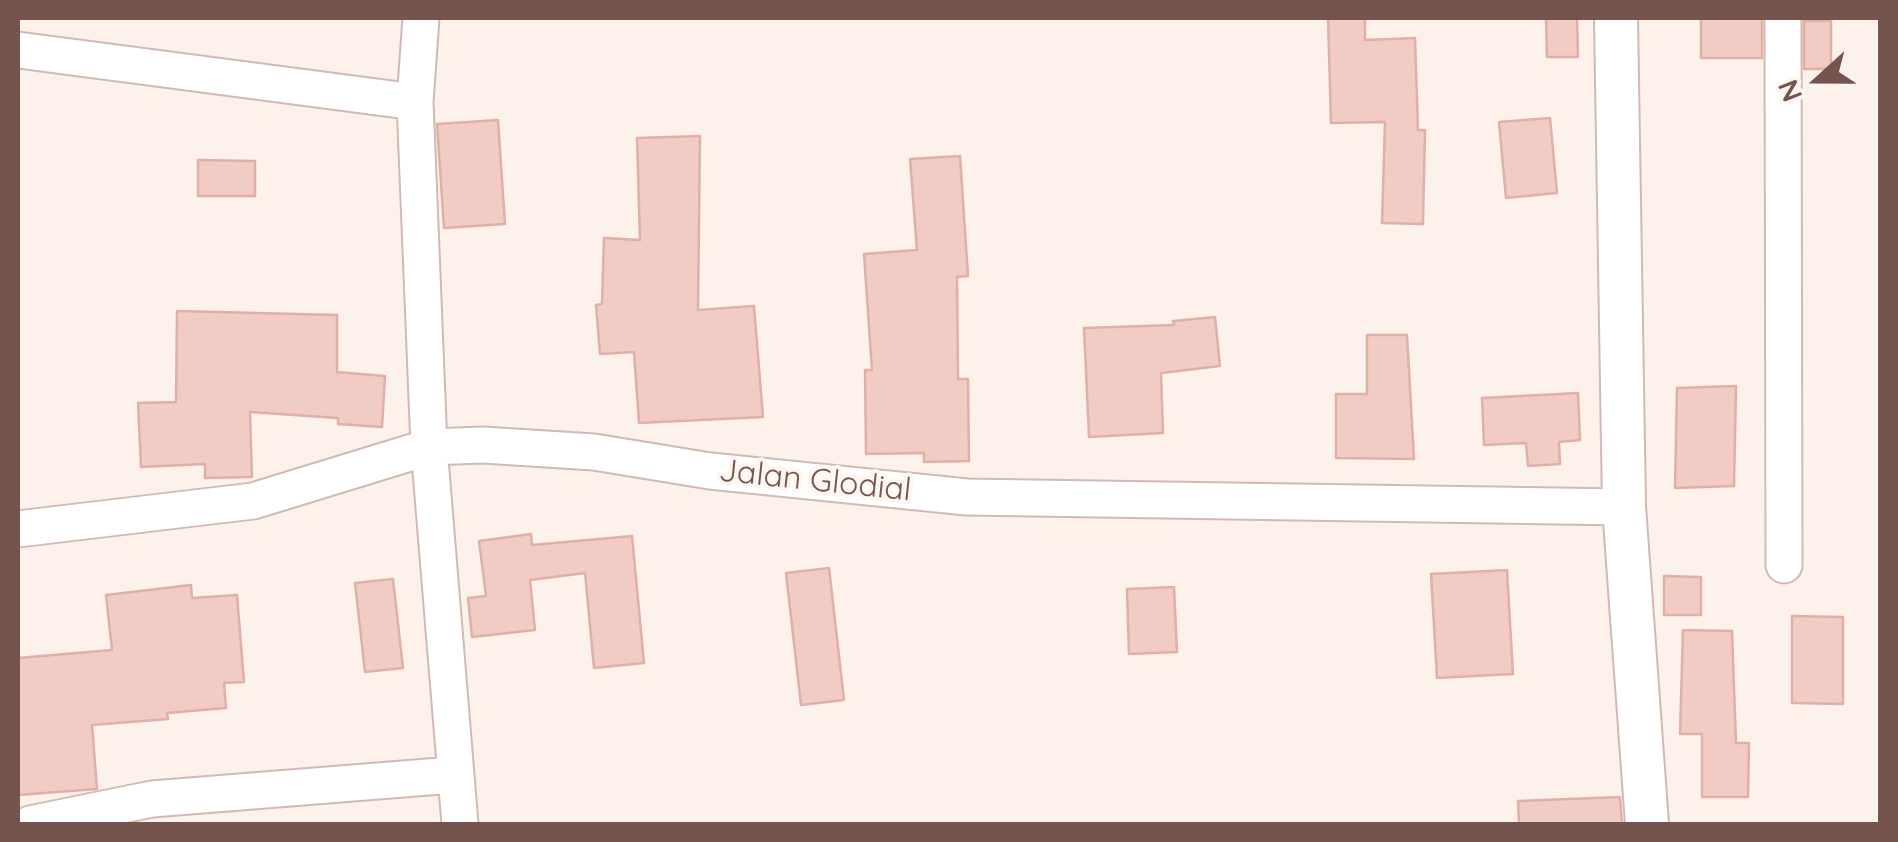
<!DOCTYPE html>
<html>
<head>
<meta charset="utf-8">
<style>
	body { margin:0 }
	#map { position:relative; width:1898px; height:842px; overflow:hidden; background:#fcf2eb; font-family:Quicksand,sans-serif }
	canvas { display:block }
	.frame { position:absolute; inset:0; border:20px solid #76544e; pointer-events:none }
	.north { position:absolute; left:1768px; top:30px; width:100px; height:100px; -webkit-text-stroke:8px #fef6f1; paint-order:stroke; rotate:249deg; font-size:28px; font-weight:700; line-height:40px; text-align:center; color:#76544e }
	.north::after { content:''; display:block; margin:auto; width:35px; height:45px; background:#76544e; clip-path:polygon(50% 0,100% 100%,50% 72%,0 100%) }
</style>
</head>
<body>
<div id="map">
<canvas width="1898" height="842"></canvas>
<div class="frame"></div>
<div class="north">N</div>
</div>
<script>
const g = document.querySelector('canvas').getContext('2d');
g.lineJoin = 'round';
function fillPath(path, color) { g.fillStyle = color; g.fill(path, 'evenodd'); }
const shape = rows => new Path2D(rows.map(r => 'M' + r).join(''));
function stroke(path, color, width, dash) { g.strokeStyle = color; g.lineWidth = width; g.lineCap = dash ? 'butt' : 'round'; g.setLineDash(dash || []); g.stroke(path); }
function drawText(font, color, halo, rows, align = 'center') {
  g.font = font + ' Quicksand,sans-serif'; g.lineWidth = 8; g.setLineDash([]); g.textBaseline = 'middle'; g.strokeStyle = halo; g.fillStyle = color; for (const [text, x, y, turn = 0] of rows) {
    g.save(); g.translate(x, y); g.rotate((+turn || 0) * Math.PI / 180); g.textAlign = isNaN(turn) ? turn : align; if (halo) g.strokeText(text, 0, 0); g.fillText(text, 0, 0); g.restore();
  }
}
const building = shape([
	[1328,18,1365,18,1365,40,1415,38,1418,130,1425,130,1423,224,1382,223,1385,122,1331,123,1328,18],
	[1546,18,1577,18,1578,57,1547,57,1546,18],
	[1701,18,1762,18,1762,58,1701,58,1701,18],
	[1804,21,1831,21,1831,69,1804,69,1804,21],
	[1550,118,1557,193,1506,198,1499,122,1550,118],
	[498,120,505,224,444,228,437,124,498,120],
	[700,136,698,310,754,306,763,417,639,423,634,352,600,354,596,305,602,304,604,238,640,240,637,138,700,136],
	[960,156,968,276,957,277,958,379,968,379,969,461,924,462,924,453,866,454,865,370,872,370,864,254,917,250,910,159,960,156],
	[198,160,255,161,255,196,198,196,198,160],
	[177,311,337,315,337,372,385,376,382,427,338,424,338,418,250,412,252,477,205,478,205,464,141,467,138,403,176,402,177,311],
	[1215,317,1220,366,1161,373,1163,433,1089,437,1084,328,1174,325,1173,321,1215,317],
	[1367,335,1407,335,1414,459,1336,458,1336,394,1367,394,1367,335],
	[1736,386,1734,486,1675,488,1677,388,1736,386],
	[1578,393,1580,440,1559,442,1560,464,1528,466,1526,443,1484,445,1482,398,1578,393],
	[531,534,532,545,632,536,644,663,594,668,585,573,530,580,535,630,472,637,468,598,486,596,479,541,531,534],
	[829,568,844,700,801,705,786,573,829,568],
	[1507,570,1513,674,1437,678,1431,574,1507,570],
	[1664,576,1701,577,1701,615,1664,615,1664,576],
	[393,579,403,668,365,672,355,583,393,579],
	[191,585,192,598,237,595,244,682,224,683,226,708,167,713,168,719,92,725,97,789,18,795,18,658,112,650,106,595,191,585],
	[1174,587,1177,652,1129,654,1127,589,1174,587],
	[1792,616,1843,617,1843,704,1792,703,1792,616],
	[1683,630,1732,631,1736,743,1749,743,1748,797,1702,797,1702,734,1680,734,1683,630],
	[1620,797,1622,824,1519,824,1518,801,1620,797]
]);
fillPath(building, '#f0ccc4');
stroke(building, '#e2afa5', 2.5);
const minor = shape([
	[421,18,415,102,429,447,460,824],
	[1783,18,1784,565],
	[18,50,415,102],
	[18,529,253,501,429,447,483,445,594,452,710,471,967,497,1624,507],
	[30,824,152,799,453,775]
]);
const tertiary = shape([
	[1616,18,1624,507,1647,824]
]);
stroke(minor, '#d0bab3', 39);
stroke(tertiary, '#d0bab3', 46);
stroke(minor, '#fff', 35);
stroke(tertiary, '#fff', 42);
drawText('32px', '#76544e', '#fef6f1', [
	["Jalan Glodial",815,481,6]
]);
</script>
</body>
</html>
